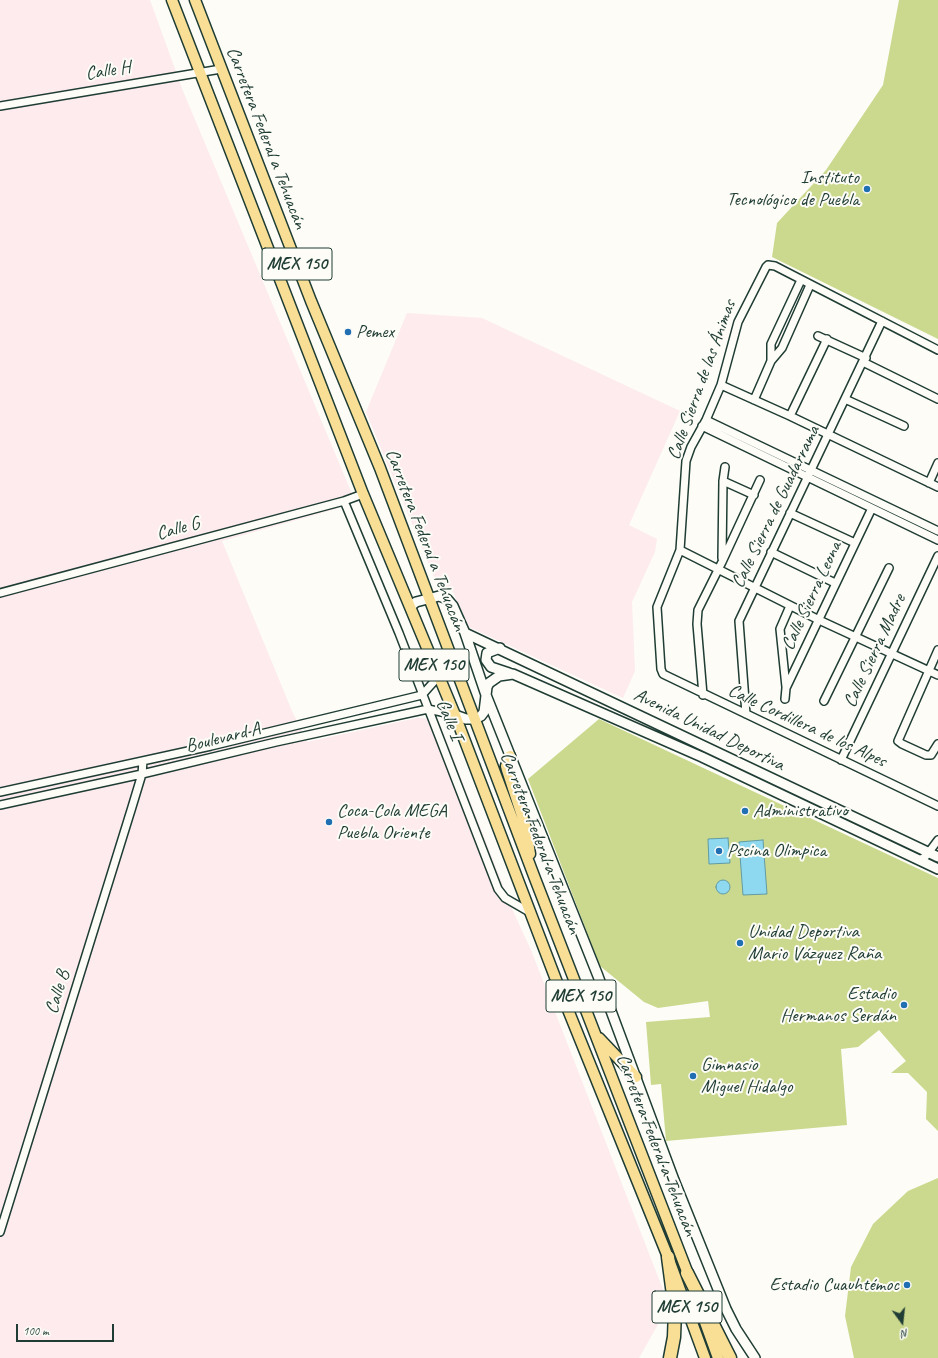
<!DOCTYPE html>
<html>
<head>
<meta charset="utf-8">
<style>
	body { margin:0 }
	#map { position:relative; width:938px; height:1358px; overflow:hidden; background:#fdfcf7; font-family:Caveat,sans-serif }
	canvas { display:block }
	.north { position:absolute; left:882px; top:1302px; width:40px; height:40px; -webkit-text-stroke:3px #fdfcf7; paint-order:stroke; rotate:165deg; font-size:11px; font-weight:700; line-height:16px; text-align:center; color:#1f3d34 }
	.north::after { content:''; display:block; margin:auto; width:14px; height:18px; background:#1f3d34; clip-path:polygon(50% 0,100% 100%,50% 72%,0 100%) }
	.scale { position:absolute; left:16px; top:1324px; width:98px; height:18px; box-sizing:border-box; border:2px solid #1f3d34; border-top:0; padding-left:5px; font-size:12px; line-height:14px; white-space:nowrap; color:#1f3d34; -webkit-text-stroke:3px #fdfcf7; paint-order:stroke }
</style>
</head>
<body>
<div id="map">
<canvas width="938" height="1358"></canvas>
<div class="north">N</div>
<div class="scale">100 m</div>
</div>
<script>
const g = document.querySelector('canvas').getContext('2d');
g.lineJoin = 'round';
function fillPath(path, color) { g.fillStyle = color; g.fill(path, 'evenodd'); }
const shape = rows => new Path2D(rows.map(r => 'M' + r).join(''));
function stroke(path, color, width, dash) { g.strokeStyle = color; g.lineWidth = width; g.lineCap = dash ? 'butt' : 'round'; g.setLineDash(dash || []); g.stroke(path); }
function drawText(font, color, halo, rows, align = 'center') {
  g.font = font + ' Caveat,sans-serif'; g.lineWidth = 4; g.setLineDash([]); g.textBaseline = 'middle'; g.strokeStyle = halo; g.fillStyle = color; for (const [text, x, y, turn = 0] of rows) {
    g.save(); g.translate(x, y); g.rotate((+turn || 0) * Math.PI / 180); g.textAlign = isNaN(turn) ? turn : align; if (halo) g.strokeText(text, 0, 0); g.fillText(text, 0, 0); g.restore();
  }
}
fillPath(shape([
	[0,0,150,0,183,91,355,501,336,509,222,541,292,711,307,742,417,718,438,719,513,911,531,950,669,1305,639,1358,0,1358],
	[407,313,482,318,680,411,629,525,657,539,655,552,632,602,635,671,623,698,469,627,453,592,436,582,366,412]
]), '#fdebee');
fillPath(shape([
	[899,0,938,0,938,339,772,257,777,223,826,170,883,85],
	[599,719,938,878,938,1131,926,1119,927,1092,908,1073,891,1073,906,1061,879,1030,858,1047,841,1049,847,1125,666,1141,661,1084,651,1085,646,1022,710,1017,708,1001,658,1008,644,1002,600,966,528,779],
	[938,1178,938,1358,854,1358,845,1316,851,1267,873,1224,908,1191]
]), '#cad98d');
const water = shape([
	[728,838,730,863,709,864,708,839,728,838],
	[763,840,767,894,743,895,739,842,763,840],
	'716 887a7 7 0 1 1 14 0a7 7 0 1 1-14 0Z'
]);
fillPath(water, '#8fd9f0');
stroke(water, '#629ba5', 1);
const street = shape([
	[0,106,221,69],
	[818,336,866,358],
	[938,350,775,266,768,265,766,267,738,322,721,385,706,420,691,447,686,461,680,550,657,607,661,669,663,674,938,806],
	[771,361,771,344,801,280],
	[863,362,938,399],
	[721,385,790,416,938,487],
	[845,399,904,426],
	[754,400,771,361,782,348,810,285],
	[790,416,827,339],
	[706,420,938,531],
	[702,426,938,540],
	[723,481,754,495],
	[929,483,938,463],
	[344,501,399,633,498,889,505,898,531,913],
	[790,513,855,543],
	[680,550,819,620,938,675],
	[771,552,835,583],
	[722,558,723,481,725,467],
	[0,593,344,501,363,494],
	[938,650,898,741,902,744,926,755,931,755,938,744],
	[786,687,780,629,790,606],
	[703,695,697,624,698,610,722,562,760,480],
	[785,699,786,688,872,508],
	[824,701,889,568],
	[746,714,739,621,882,321],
	[841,760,938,556],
	[0,792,211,746,422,695,439,676],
	[0,805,142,774,276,742,428,709,455,715],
	[920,860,926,856,938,840],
	[0,1232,132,807,142,774,143,761]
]);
const secondary = shape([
	[411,606,416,602,439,596,447,599,453,606,465,633,486,695,598,976,674,1180,726,1309,736,1329,755,1358],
	[465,633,938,857],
	[500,648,487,653,486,660,491,667,509,673],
	[455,715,466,719,475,719,481,716,484,712,487,687,489,683,499,676,513,674,702,757,938,869]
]);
const primary = shape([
	[172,0,363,494,455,715,558,985,668,1257,705,1358],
	[195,0,311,301,380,468,534,876,690,1279],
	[510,756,506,766,507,770,526,828,530,854],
	[599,1038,636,1077],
	[701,1311,718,1358]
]);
const highway = shape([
	[668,1257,675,1310,674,1337,670,1358],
	[687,1273,730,1358]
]);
stroke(street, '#1f3d34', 10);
stroke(secondary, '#1f3d34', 12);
stroke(primary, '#1f3d34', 13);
stroke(highway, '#1f3d34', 15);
stroke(street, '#fdfcf7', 7);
stroke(secondary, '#fdfcf7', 9);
stroke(primary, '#f9df96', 10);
stroke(highway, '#f9df96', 12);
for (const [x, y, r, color] of [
	[867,189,4,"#1f6fb2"],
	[348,332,4,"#1f6fb2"],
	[745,811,4,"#1f6fb2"],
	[329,822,4,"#1f6fb2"],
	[719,851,4,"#1f6fb2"],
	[740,943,4,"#1f6fb2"],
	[904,1005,4,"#1f6fb2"],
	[693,1076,4,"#1f6fb2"],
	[907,1285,4,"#1f6fb2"]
]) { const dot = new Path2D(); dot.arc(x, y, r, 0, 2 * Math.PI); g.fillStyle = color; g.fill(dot); stroke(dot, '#fdfcf7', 1.5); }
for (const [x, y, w] of [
	[297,264,70],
	[434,665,70],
	[581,996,70],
	[687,1307,70]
]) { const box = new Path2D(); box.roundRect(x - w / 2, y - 16, w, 32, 3); g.fillStyle = '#fdfcf7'; g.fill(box); stroke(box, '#1f3d34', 1); }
drawText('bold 18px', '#1f3d34', null, [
	["MEX 150",297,264],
	["MEX 150",434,665],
	["MEX 150",581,996],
	["MEX 150",687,1307]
]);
drawText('19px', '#1f3d34', '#fdfcf7', [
	["Calle H",108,71,-9],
	["Carretera Federal a Tehuacán",266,138,69],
	["Calle Sierra de las Ánimas",702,380,-70],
	["Calle Sierra de Guadarrama",776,507,-64],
	["Calle G",178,529,-15],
	["Carretera Federal a Tehuacán",425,540,69],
	["Calle Sierra Leona",812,596,-65],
	["Calle Sierra Madre",875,651,-65],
	["Calle I",449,720,68],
	["Calle Cordillera de los Alpes",807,726,25],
	["Avenida Unidad Deportiva",709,730,26],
	["Boulevard A",223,738,-14],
	["Carretera Federal a Tehuacán",540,843,69],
	["Calle B",58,992,-73],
	["Carretera Federal a Tehuacán",656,1145,69]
]);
drawText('19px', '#1f3d34', '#fdfcf7', [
	["Instituto",859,178,"right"],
	["Tecnológico de Puebla",859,200,"right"],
	["Pemex",356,332],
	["Coca-Cola MEGA",337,811],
	["Puebla Oriente",337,833],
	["Administrativo",753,811],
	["Pscina Olimpica",727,851],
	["Unidad Deportiva",748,932],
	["Mario Vázquez Raña",748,954],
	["Estadio",896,994,"right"],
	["Hermanos Serdán",896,1016,"right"],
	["Gimnasio",701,1065],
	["Miguel Hidalgo",701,1087],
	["Estadio Cuauhtémoc",899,1285,"right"]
], 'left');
</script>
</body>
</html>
